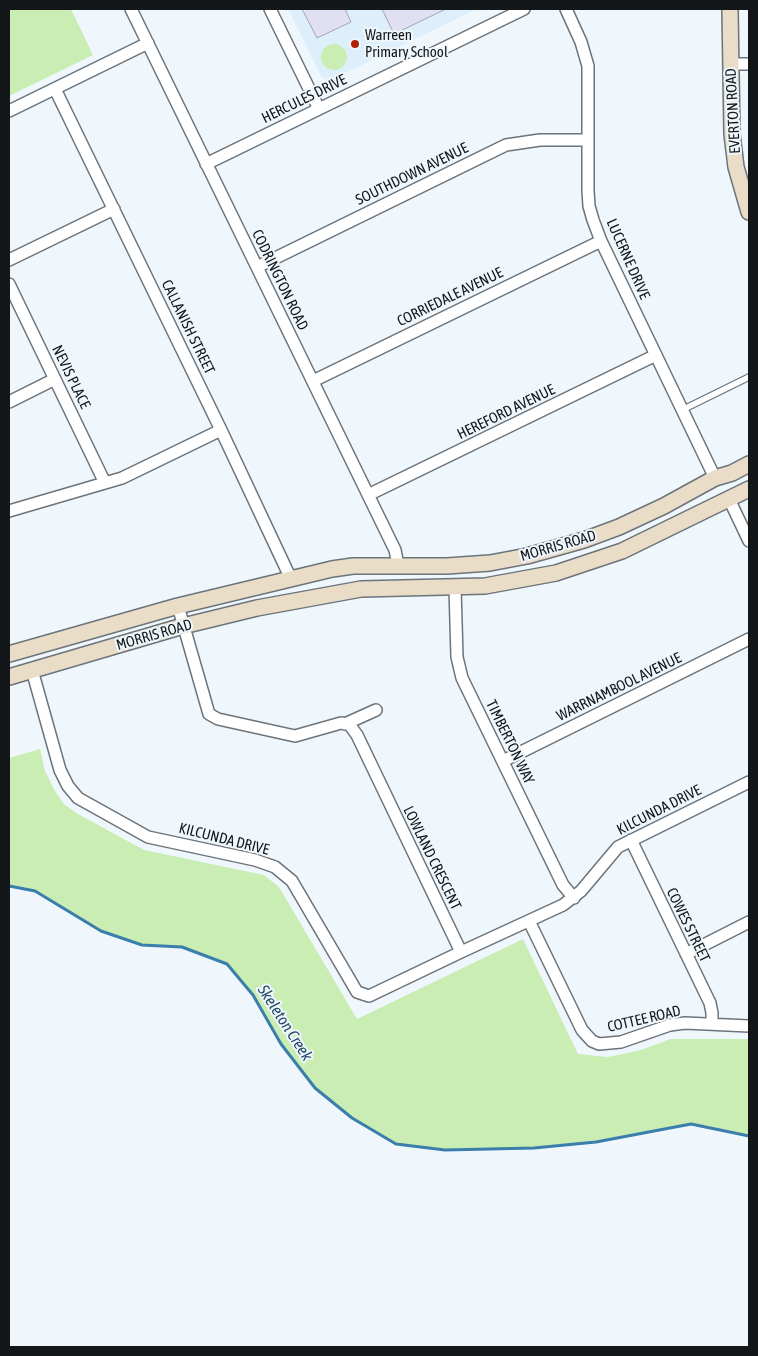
<!DOCTYPE html>
<html>
<head>
<meta charset="utf-8">
<style>
	body { margin:0 }
	#map { position:relative; width:758px; height:1356px; overflow:hidden; background:#eff7fd; font-family:"Asap Condensed",sans-serif }
	canvas { display:block }
	.frame { position:absolute; inset:0; border:10px solid #131719; pointer-events:none }
</style>
</head>
<body>
<div id="map">
<canvas width="758" height="1356"></canvas>
<div class="frame"></div>
</div>
<script>
const g = document.querySelector('canvas').getContext('2d');
g.lineJoin = 'round';
function fillPath(path, color) { g.fillStyle = color; g.fill(path, 'evenodd'); }
const shape = rows => new Path2D(rows.map(r => 'M' + r).join(''));
function stroke(path, color, width, dash) { g.strokeStyle = color; g.lineWidth = width; g.lineCap = dash ? 'butt' : 'round'; g.setLineDash(dash || []); g.stroke(path); }
function drawText(font, color, halo, rows, align = 'center') {
  g.font = font + ' "Asap Condensed",sans-serif'; g.lineWidth = 4; g.setLineDash([]); g.textBaseline = 'middle'; g.strokeStyle = halo; g.fillStyle = color; for (const [text, x, y, turn = 0] of rows) {
    g.save(); g.translate(x, y); g.rotate((+turn || 0) * Math.PI / 180); g.textAlign = isNaN(turn) ? turn : align; if (halo) g.strokeText(text, 0, 0); g.fillText(text, 0, 0); g.restore();
  }
}
fillPath(shape([
	[288,9,477,9,329,81,322,78]
]), '#deeffc');
fillPath(shape([
	[9,9,71,9,93,55,9,96],
	'321 57a13 13 0 1 1 26 0a13 13 0 1 1-26 0Z',
	[40,749,45,771,55,791,64,804,76,813,144,850,264,875,279,887,357,1019,523,939,578,1054,608,1057,641,1050,671,1039,749,1039,749,1136,691,1124,596,1142,534,1148,445,1150,396,1144,352,1118,315,1088,281,1044,253,995,227,964,182,947,142,945,101,931,35,891,9,886,9,758]
]), '#c9edb3');
stroke(shape([
	[9,886,35,891,101,931,142,945,182,947,227,964,253,995,281,1044,315,1088,352,1118,396,1144,445,1150,534,1148,596,1142,691,1124,749,1136]
]), '#3a7eab', 3);
const building = shape([
	[302,9,345,9,351,22,317,38,302,9],
	[382,9,446,9,394,34,382,9]
]);
fillPath(building, '#e0dff3');
stroke(building, '#a5a5b0', 1);
const lane = shape([
	[682,410,749,377]
]);
const street = shape([
	[131,9,395,550,398,565],
	[270,9,319,109],
	[566,9,581,42,588,66,588,191,589,206,593,220,601,241,715,478],
	[730,64,749,64],
	[55,89,221,430,291,579],
	[9,111,148,43],
	[206,164,524,9],
	[9,260,114,209],
	[257,267,506,145,540,140,588,140],
	[9,284,105,483],
	[313,381,601,241],
	[9,402,55,379],
	[368,495,656,355],
	[729,499,749,541],
	[9,511,122,478,221,430],
	[455,588,457,657,462,678,563,885,574,898],
	[178,606,209,714,218,719,295,736,341,723,349,724,357,735,461,952,563,905,581,891,618,847,749,782],
	[32,670,60,770,68,786,78,798,148,837,255,860,275,867,292,881,357,992,369,996,461,952],
	[345,724,376,710],
	[503,761,749,639],
	[631,840,710,1003,712,1013,712,1024],
	[529,921,582,1030,592,1041,599,1044,621,1042,670,1025,685,1023,749,1026],
	[686,954,749,922]
]);
const secondary = shape([
	[730,9,732,134,736,167,749,212],
	[9,654,178,606,332,569,353,566,447,566,490,563,527,556,584,540,619,527,664,506,715,478,732,473,749,464],
	[9,677,183,626,257,608,361,589,485,586,556,573,622,551,749,489]
]);
stroke(lane, '#6c747b', 8);
stroke(street, '#6c747b', 14);
stroke(secondary, '#6c747b', 18);
stroke(lane, '#fff', 5.5);
stroke(street, '#fff', 11);
stroke(secondary, '#e9ddc8', 15);
for (const [x, y, r, color] of [
	[355,44,5,"#b02208"]
]) { const dot = new Path2D(); dot.arc(x, y, r, 0, 2 * Math.PI); g.fillStyle = color; g.fill(dot); stroke(dot, '#eff7fd', 2); }
drawText('15px', '#131719', '#eff7fd', [
	["Warreen",365,35],
	["Primary School",365,52]
], 'left');
drawText('15px', '#131719', '#eff7fd', [
	["HERCULES DRIVE",304,99,-26],
	["EVERTON ROAD",733,111,-93],
	["SOUTHDOWN AVENUE",412,174,-26],
	["LUCERNE DRIVE",628,259,66],
	["CODRINGTON ROAD",280,280,64],
	["CORRIEDALE AVENUE",450,297,-26],
	["CALLANISH STREET",188,327,64],
	["NEVIS PLACE",71,377,64],
	["HEREFORD AVENUE",506,412,-26],
	["MORRIS ROAD",558,546,-16],
	["MORRIS ROAD",154,635,-16],
	["WARRNAMBOOL AVENUE",619,687,-26],
	["TIMBERTON WAY",510,742,64],
	["KILCUNDA DRIVE",659,810,-27],
	["KILCUNDA DRIVE",224,839,14],
	["LOWLAND CRESCENT",432,858,64],
	["COWES STREET",688,925,64],
	["COTTEE ROAD",644,1019,-13]
]);
drawText('italic 16px', '#254b67', '#eff7fd', [
	["Skeleton Creek",285,1023,57]
]);
</script>
</body>
</html>
